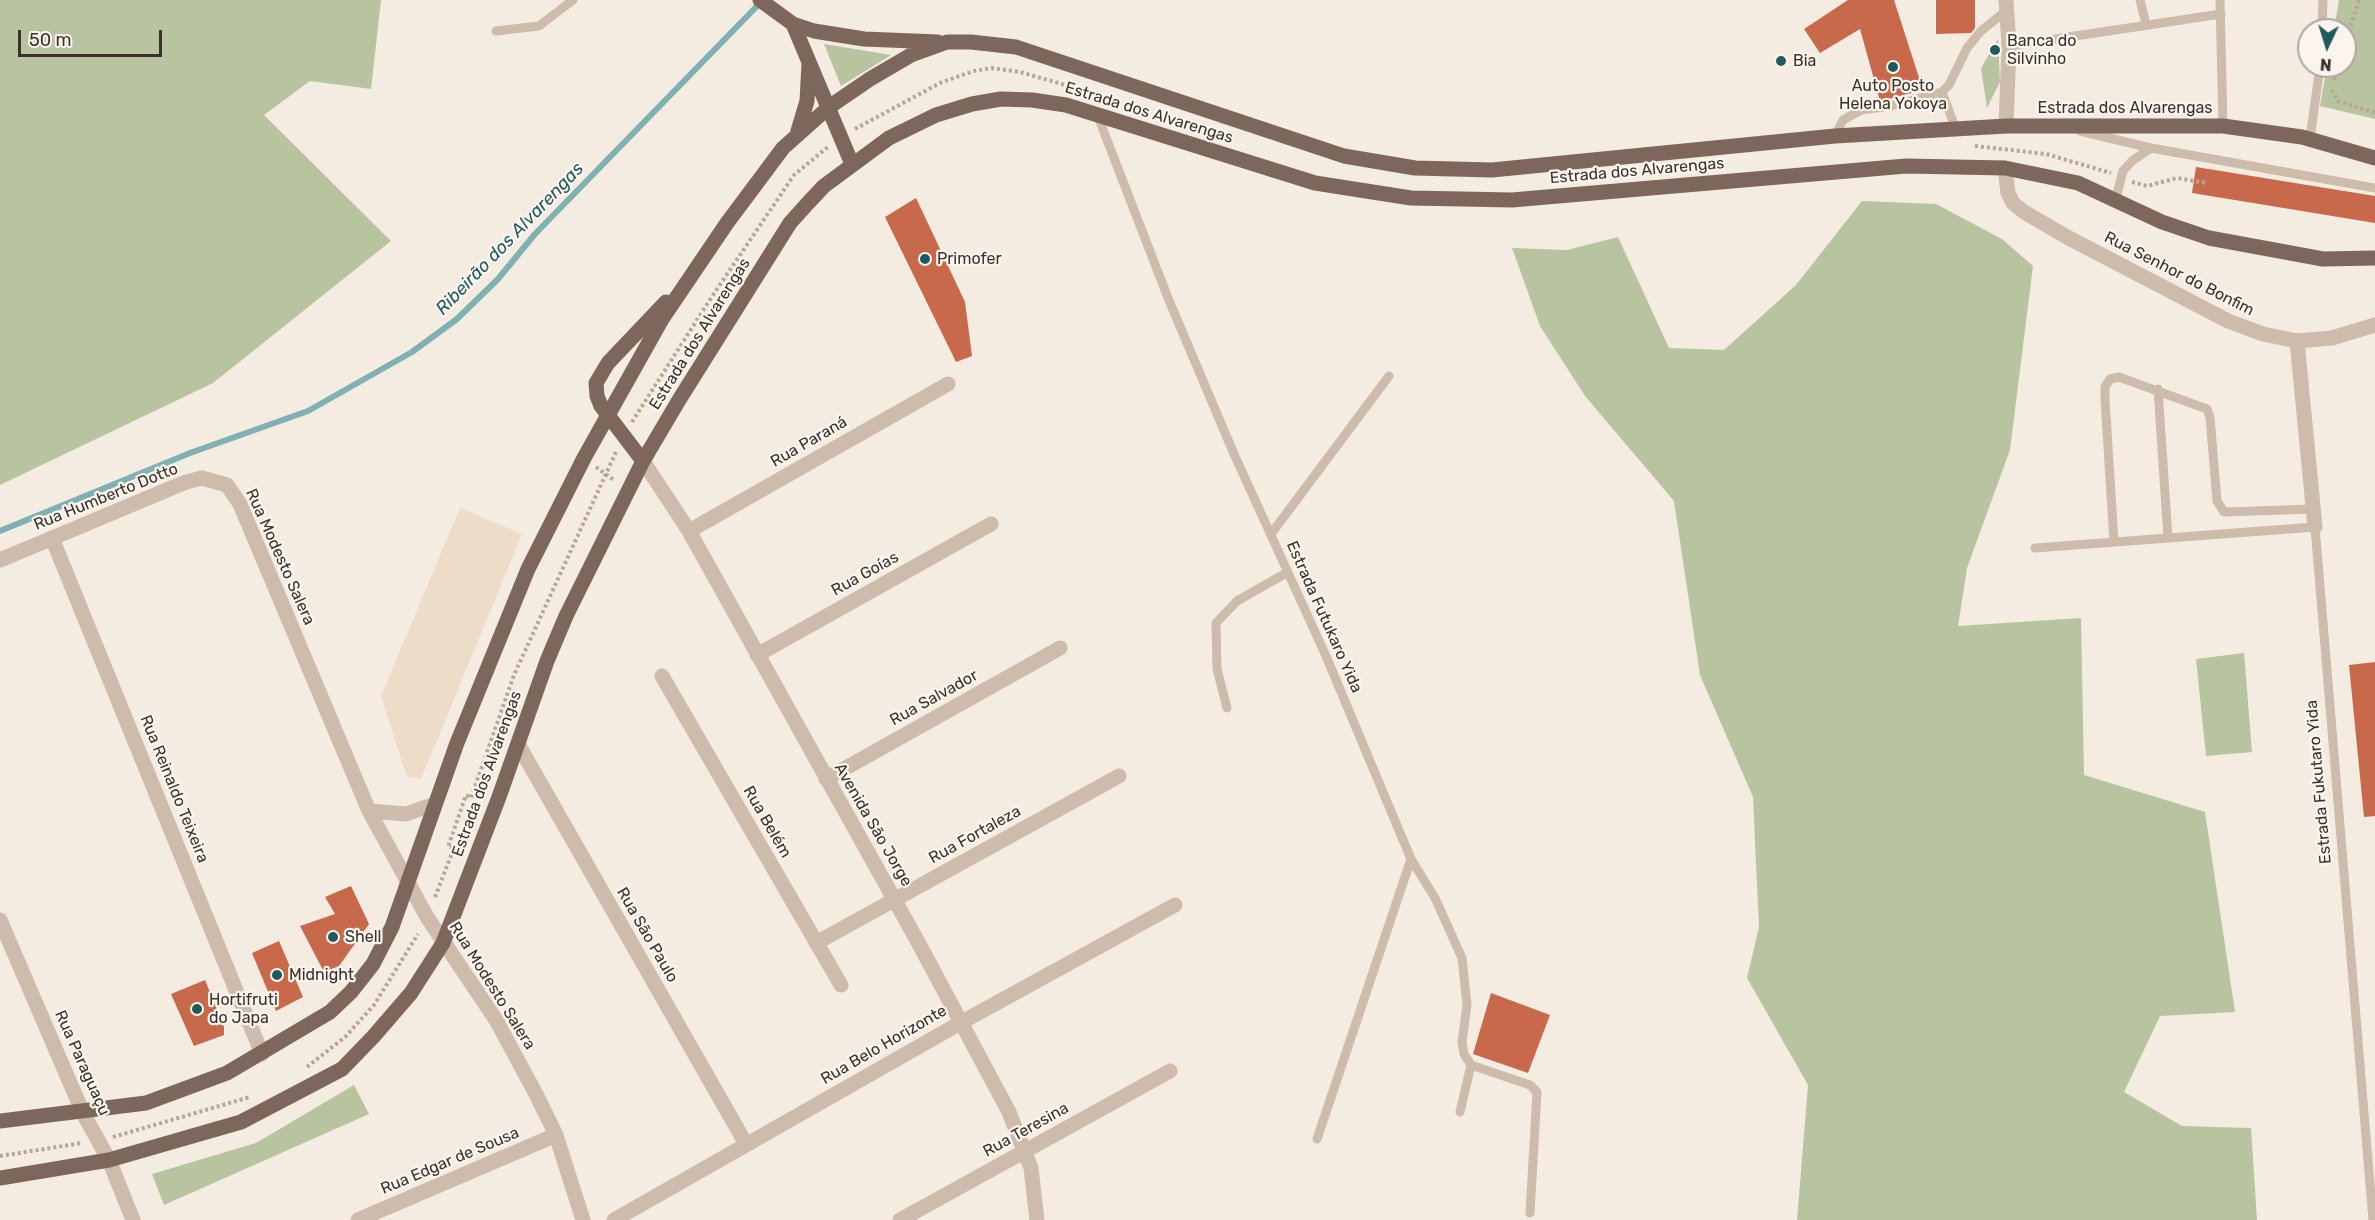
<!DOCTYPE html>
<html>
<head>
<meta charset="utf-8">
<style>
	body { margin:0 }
	#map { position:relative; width:2375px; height:1220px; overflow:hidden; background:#f4ebe1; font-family:Rubik,sans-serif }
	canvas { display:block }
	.north { position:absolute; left:2297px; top:18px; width:60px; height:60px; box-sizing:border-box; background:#fbf5ee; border:2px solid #aea6a0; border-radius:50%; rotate:184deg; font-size:16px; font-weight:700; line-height:24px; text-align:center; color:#3b302b }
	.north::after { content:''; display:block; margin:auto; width:21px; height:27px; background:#1f5a5e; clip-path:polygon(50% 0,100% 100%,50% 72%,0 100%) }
	.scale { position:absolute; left:18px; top:30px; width:144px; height:27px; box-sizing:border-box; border:3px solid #3b302b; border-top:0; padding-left:8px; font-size:18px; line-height:21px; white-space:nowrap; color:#3b302b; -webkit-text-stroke:4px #fbf5ee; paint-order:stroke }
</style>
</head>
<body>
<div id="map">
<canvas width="2375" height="1220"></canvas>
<div class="north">N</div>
<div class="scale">50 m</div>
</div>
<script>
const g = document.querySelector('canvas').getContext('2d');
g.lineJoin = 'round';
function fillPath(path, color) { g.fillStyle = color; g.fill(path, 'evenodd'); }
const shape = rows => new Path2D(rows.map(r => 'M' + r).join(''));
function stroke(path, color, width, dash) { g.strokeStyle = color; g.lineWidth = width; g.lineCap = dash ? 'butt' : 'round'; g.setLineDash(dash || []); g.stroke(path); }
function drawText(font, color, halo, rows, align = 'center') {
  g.font = font + ' Rubik,sans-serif'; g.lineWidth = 4.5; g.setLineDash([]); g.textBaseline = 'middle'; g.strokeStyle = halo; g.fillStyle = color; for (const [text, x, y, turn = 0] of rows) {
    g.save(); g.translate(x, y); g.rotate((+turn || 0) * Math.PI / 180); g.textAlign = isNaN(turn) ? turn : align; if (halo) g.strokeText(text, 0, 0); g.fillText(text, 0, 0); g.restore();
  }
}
fillPath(shape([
	[0,0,381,0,371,89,310,81,264,115,391,241,213,383,0,485],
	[2339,0,2375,0,2375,119,2320,106,2327,66,2345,66,2345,30,2334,30],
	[1998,39,2000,82,1987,108,1981,68],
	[824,44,891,55,841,86],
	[1862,201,1936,204,2002,239,2033,266,2010,450,1967,568,1958,626,2081,618,2084,775,2205,812,2235,1012,2160,1016,2124,1092,2182,1126,2251,1128,2257,1220,1797,1220,1808,1085,1747,978,1759,927,1753,797,1700,675,1674,501,1585,396,1540,326,1512,248,1567,250,1618,237,1669,348,1724,350,1796,285],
	[2244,653,2252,752,2206,756,2196,659],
	[354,1085,369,1114,164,1205,152,1174,256,1143]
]), '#b8c4a0');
fillPath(shape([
	[460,508,522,534,421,779,407,777,381,696]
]), '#ecdcc8');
stroke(shape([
	[0,531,190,453,308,411,412,352,457,319,498,279,535,234,762,1]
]), '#7fb0b2', 6);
fillPath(shape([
	[1848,0,1894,0,1923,90,1880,101,1860,29,1820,53,1804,29],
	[1936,0,1975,0,1975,28,1971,33,1936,34],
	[2196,167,2375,196,2375,223,2192,193],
	[916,198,965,302,972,356,956,362,885,217],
	[2375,662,2375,816,2364,817,2349,665],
	[351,886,369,924,339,966,324,972,300,926,335,914,325,897],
	[279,941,303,997,276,1011,252,953],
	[205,980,224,1027,224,1035,194,1046,171,994],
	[1491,993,1550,1015,1528,1073,1473,1054]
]), '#c8694b');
stroke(shape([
	[2345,43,2359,0],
	[2334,80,2338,66],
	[2332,90,2338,101,2375,113],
	[855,129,940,83,974,71,992,68,1020,72,1097,94],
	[1975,146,2046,154,2111,173],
	[2132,182,2147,186,2177,178,2206,183],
	[632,422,711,298,794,175,829,146],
	[596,467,615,481],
	[435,897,454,848,448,847,466,795,471,798,514,675,616,452],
	[307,1067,345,1037,374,1005,418,934],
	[113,1137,250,1097],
	[0,1156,82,1143]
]), '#b9a596', 4, [3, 3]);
stroke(shape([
	[2140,0,2146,24],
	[2220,0,2223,126],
	[2322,30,2323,0],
	[496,31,539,26,573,0],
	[2009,46,2221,14],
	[1942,92,1955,127],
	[1097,114,1168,298,1234,454,1326,656,1411,859,1317,1139],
	[2080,131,2151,148,2375,188],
	[1835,136,1843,120,1861,110,1891,106,1942,92,1949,85,1967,48,1981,31,2006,11],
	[2310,139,2320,66],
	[2116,198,2123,171,2132,161,2151,148],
	[2158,389,2168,538],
	[1271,534,1389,376],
	[2114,542,2105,399,2105,387,2110,379,2119,377,2207,409,2210,417,2217,501,2224,512,2314,509],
	[2035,548,2315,527,2373,1220],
	[1227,708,1217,669,1216,623,1237,601,1288,572],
	[1411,859,1435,898,1462,958,1467,1005,1462,1042,1464,1054,1471,1065,1530,1085,1537,1092,1530,1213],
	[1460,1112,1471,1065]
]), '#cdbbac', 9);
stroke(shape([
	[2005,168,2008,193,2013,203,2024,212,2067,237,2228,321,2263,334,2297,341,2332,338,2375,325],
	[2297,341,2315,527],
	[643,461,689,531,918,942,1009,1112,1031,1168,1037,1220],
	[689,531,948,384],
	[52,538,262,1054],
	[0,560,186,482,202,478,227,485,240,504,369,811,427,917,496,1020,536,1094,556,1135,583,1220],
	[757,655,991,524],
	[662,676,841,985],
	[518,744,746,1144],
	[826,779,1060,648],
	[369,811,406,814,435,804],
	[0,920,83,1113,109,1160,133,1220],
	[816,943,1119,776],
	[358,1220,556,1135],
	[614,1220,962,1022,1175,905],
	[900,1220,1170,1071]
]), '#cdbbac', 15);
stroke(shape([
	[2006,0,2009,46,2006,126]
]), '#cdbbac', 15);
stroke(shape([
	[760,0,793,24,814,31,864,39,938,42],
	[793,24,852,164],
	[798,131,807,101,809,64],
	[643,461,601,406,597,396,596,383,608,363,666,302],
	[0,1121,146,1103,227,1073,330,1012,351,992,373,964,392,927,457,743,528,569,584,458,662,319,727,223,783,148,829,107,870,79,911,55,947,42,971,42,1016,47,1344,156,1415,168,1492,170,1835,136,2006,126,2223,126,2302,137,2375,158],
	[0,1178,109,1160,241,1122,342,1069,373,1037,411,993,443,943,499,797,547,661,566,616,643,461,679,400,790,223,808,203,824,186,889,138,936,115,972,104,1001,99,1032,100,1066,105,1315,183,1411,198,1512,200,1906,166,2005,168,2078,183,2162,222,2209,238,2323,259,2375,258]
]), '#7d675c', 15);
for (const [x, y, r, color] of [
	[1995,50,6,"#1f5a5e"],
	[1781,61,6,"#1f5a5e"],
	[1893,67,6,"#1f5a5e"],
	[925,259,6,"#1f5a5e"],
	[333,937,6,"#1f5a5e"],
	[277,975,6,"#1f5a5e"],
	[197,1009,6,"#1f5a5e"]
]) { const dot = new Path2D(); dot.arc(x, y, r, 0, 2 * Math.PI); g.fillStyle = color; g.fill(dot); stroke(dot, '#fbf5ee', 2); }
drawText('16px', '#3b302b', '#fbf5ee', [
	["Banca do",2007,41],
	["Silvinho",2007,59],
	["Bia",1793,61],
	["Auto Posto",1893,86,"center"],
	["Helena Yokoya",1893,104,"center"],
	["Primofer",937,259],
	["Shell",345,937],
	["Midnight",289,975],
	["Hortifruti",209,1000],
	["do Japa",209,1018]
], 'left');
drawText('16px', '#3b302b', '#fbf5ee', [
	["Estrada dos Alvarengas",2125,108],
	["Estrada dos Alvarengas",1149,113,17],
	["Estrada dos Alvarengas",1637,171,-5],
	["Rua Senhor do Bonfim",2179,274,27],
	["Estrada dos Alvarengas",700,334,-58],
	["Rua Paraná",809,442,-30],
	["Rua Humberto Dotto",106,497,-22],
	["Rua Modesto Salera",280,557,66],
	["Rua Goías",865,574,-29],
	["Estrada Futukaro Yida",1324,617,66],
	["Rua Salvador",934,698,-29],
	["Estrada dos Alvarengas",487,774,-70],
	["Estrada Fukutaro Yida",2319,782,-95],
	["Rua Reinaldo Teixeira",174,789,68],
	["Rua Belém",767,822,60],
	["Avenida São Jorge",873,825,60],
	["Rua Fortaleza",975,835,-29],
	["Rua São Paulo",647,935,60],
	["Rua Modesto Salera",492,986,58],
	["Rua Belo Horizonte",884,1045,-30],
	["Rua Paraguaçu",82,1063,66],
	["Rua Teresina",1026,1130,-29],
	["Rua Edgar de Sousa",450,1161,-23]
]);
drawText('italic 18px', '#1f5a5e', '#fbf5ee', [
	["Ribeirão dos Alvarengas",510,239,-46]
]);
</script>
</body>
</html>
